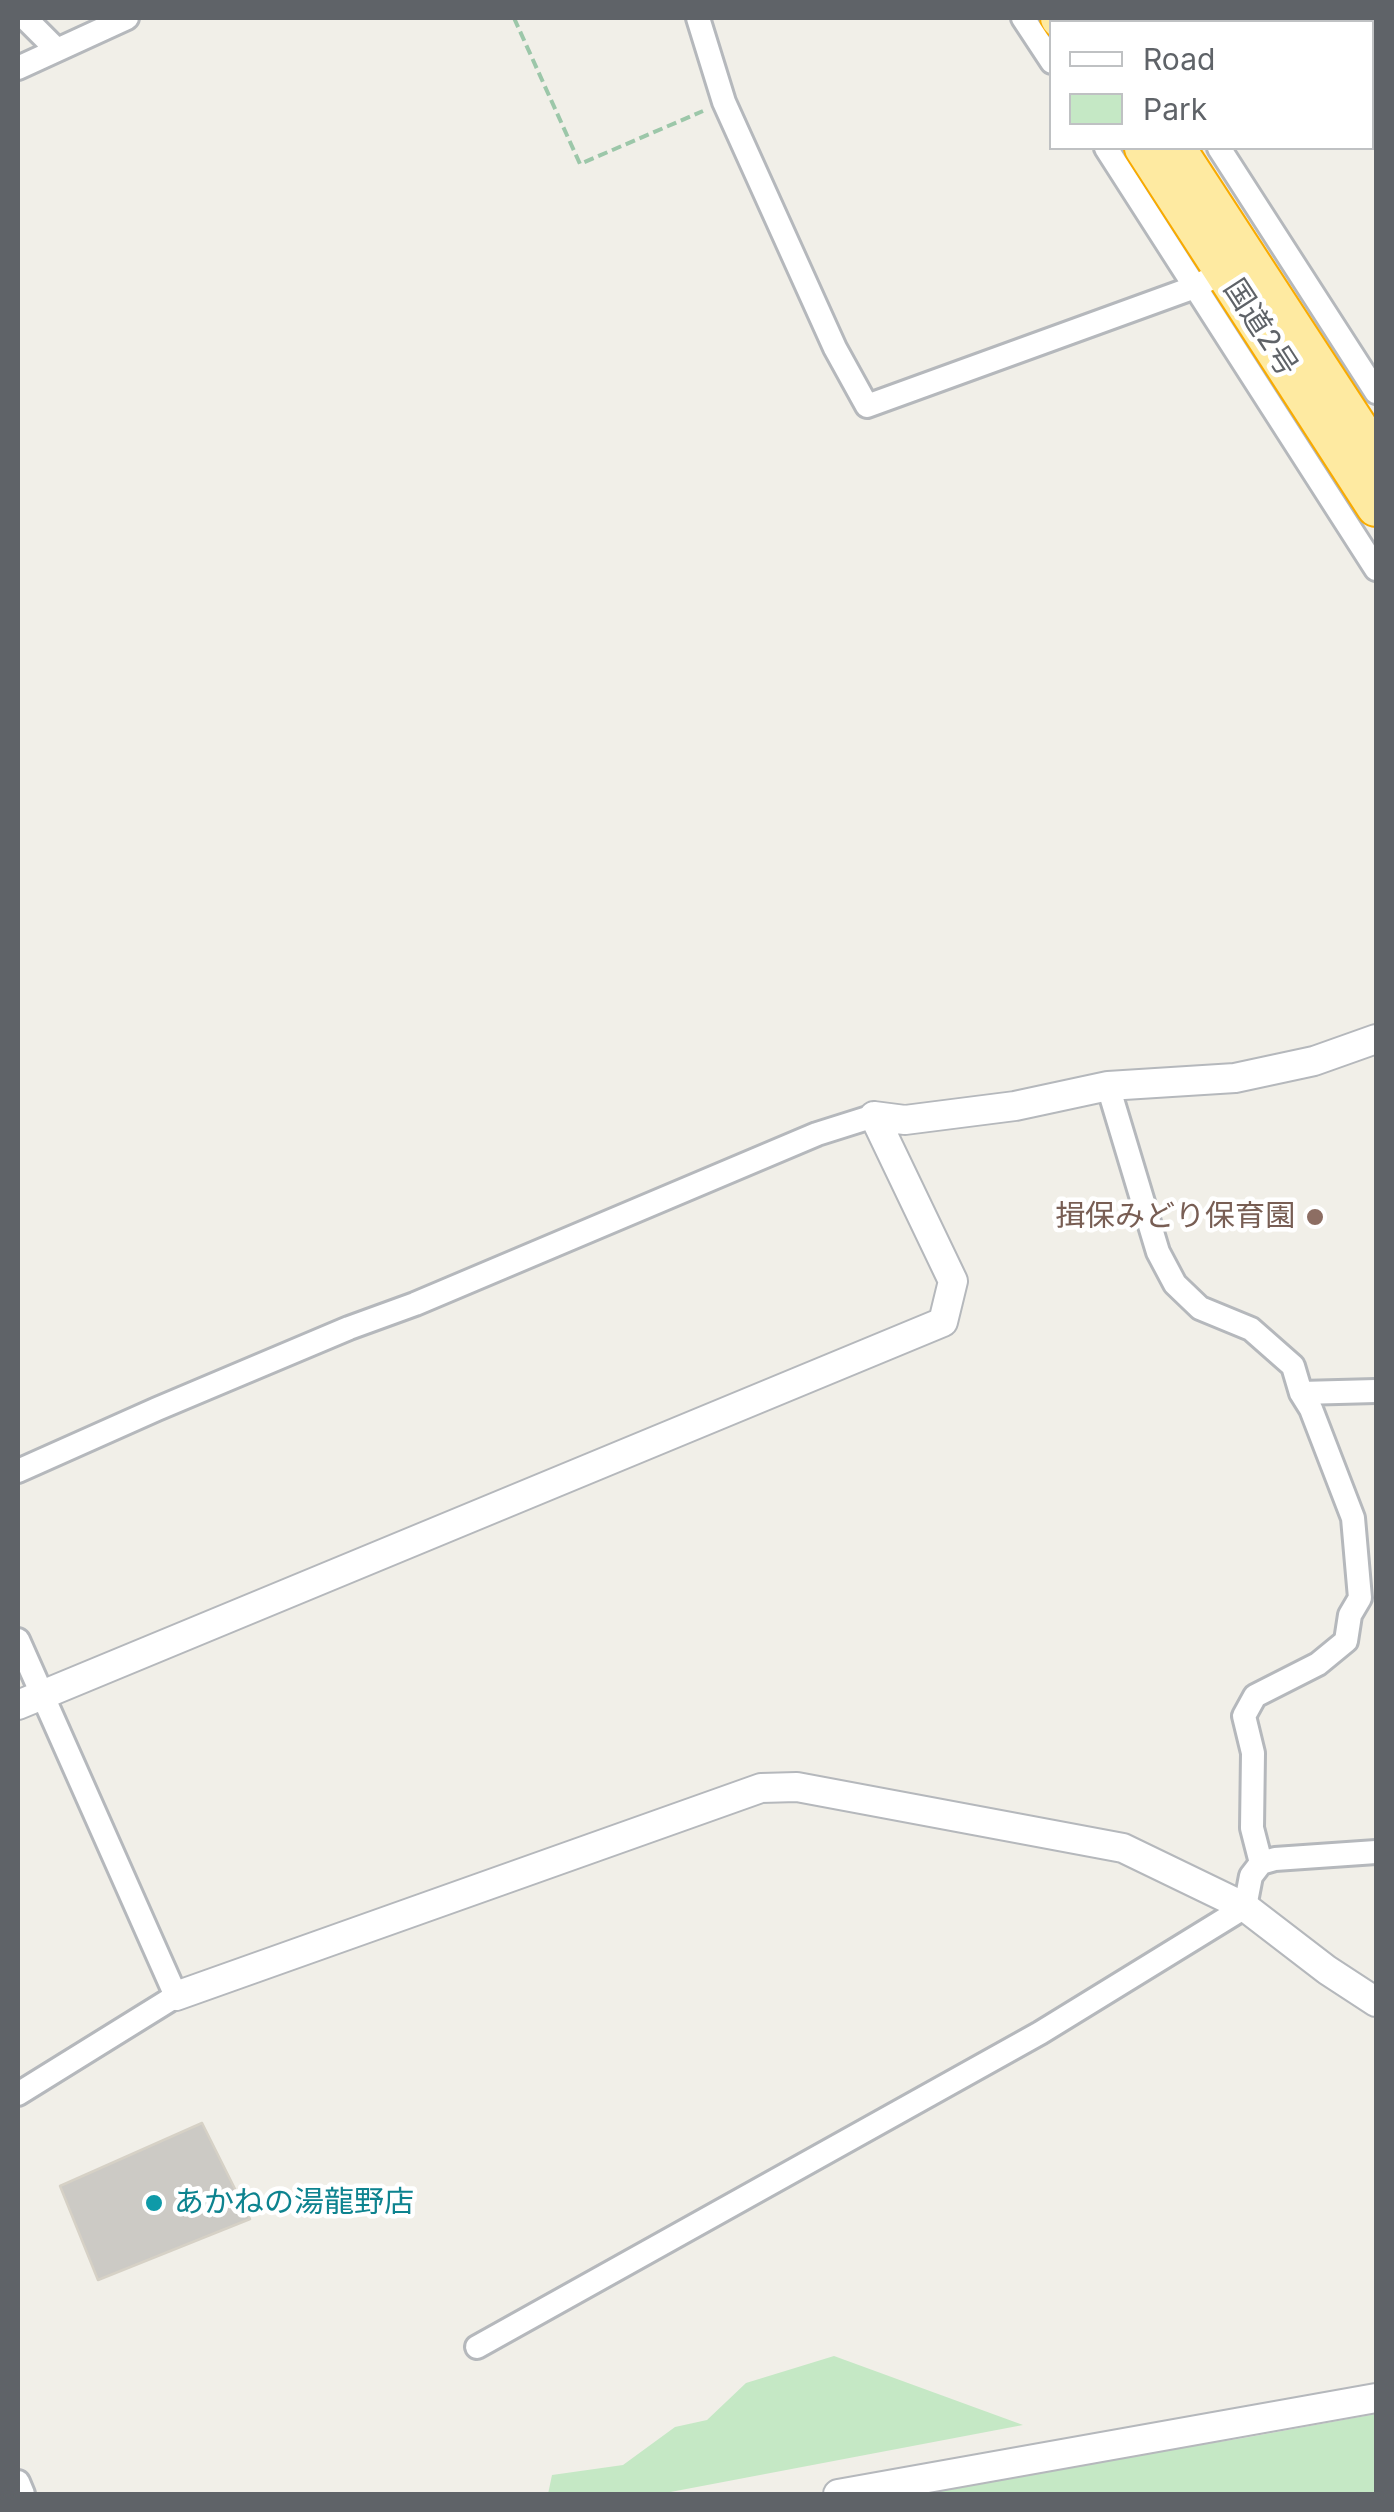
<!DOCTYPE html>
<html>
<head>
<meta charset="utf-8">
<style>
	body { margin:0 }
	#map { position:relative; width:1394px; height:2512px; overflow:hidden; background:#f1efe8; font-family:Inter,sans-serif }
	canvas { display:block }
	.frame { position:absolute; inset:0; border:20px solid #5f6368; pointer-events:none }
	.legend { position:absolute; left:1049px; top:20px; width:325px; height:130px; box-sizing:border-box; background:#fff; border:2px solid #bfc1c3; margin:0; padding:12px 18px; list-style:none; font-size:30px; color:#5f6368 }
	.legend li { display:flex; align-items:center; gap:20px; height:50px }
	.legend b { width:50px; border:2px solid #bfc1c3 }
</style>
</head>
<body>
<div id="map">
<canvas width="1394" height="2512"></canvas>
<div class="frame"></div>
<ul class="legend">
<li><b style="height:12px;background:#fff"></b>Road</li>
<li><b style="height:28px;background:#c5e8c5"></b>Park</li>
</ul>
</div>
<script>
const g = document.querySelector('canvas').getContext('2d');
g.lineJoin = 'round';
function fillPath(path, color) { g.fillStyle = color; g.fill(path, 'evenodd'); }
const shape = rows => new Path2D(rows.map(r => 'M' + r).join(''));
function stroke(path, color, width, dash) { g.strokeStyle = color; g.lineWidth = width; g.lineCap = dash ? 'butt' : 'round'; g.setLineDash(dash || []); g.stroke(path); }
function drawText(font, color, halo, rows, align = 'center') {
  g.font = font + ' Inter,"Noto Sans JP",sans-serif'; g.lineWidth = 9; g.setLineDash([]); g.textBaseline = 'middle'; g.strokeStyle = halo; g.fillStyle = color; for (const [text, x, y, turn = 0] of rows) {
    g.save(); g.translate(x, y); g.rotate((+turn || 0) * Math.PI / 180); g.textAlign = isNaN(turn) ? turn : align; if (halo) g.strokeText(text, 0, 0); g.fillText(text, 0, 0); g.restore();
  }
}
fillPath(shape([
	[834,2356,1023,2425,660,2494,548,2494,552,2475,623,2465,675,2427,707,2420,746,2383],
	[1376,2414,1376,2494,905,2494,1128,2456,1238,2439]
]), '#c5e8c5');
stroke(shape([
	[1154,22,1159,18]
]), '#aadaff', 6);
const building = shape([
	[202,2123,250,2219,98,2280,60,2186,202,2123]
]);
fillPath(building, '#cccac5');
stroke(building, '#d6d1c6', 2.5);
const minor = shape([
	[25,18,57,50],
	[698,18,724,102,835,348,867,406,1195,287,1224,271],
	[1023,18,1052,62],
	[1135,18,1138,22],
	[1369,18,1376,32],
	[18,68,127,18],
	[1106,148,1376,569],
	[1219,148,1376,392],
	[1108,1086,1158,1252,1175,1284,1200,1308,1251,1329,1293,1366,1301,1393,1311,1409,1353,1518,1360,1598,1350,1615,1346,1641,1318,1664,1255,1696,1244,1716,1253,1753,1252,1828,1261,1863],
	[1301,1393,1376,1391],
	[18,1471,157,1409,349,1328,415,1304,817,1134,874,1116],
	[18,1640,176,1996,18,2094],
	[477,2347,1040,2033,1245,1907,1251,1876,1261,1863,1275,1859,1376,1852],
	[18,2482,23,2494]
]);
const tertiary = shape([
	[874,1116,905,1120,1015,1106,1108,1086,1235,1078,1314,1061,1376,1039],
	[18,1705,943,1322,953,1281,874,1116],
	[176,1996,761,1788,797,1787,1123,1848,1245,1907,1327,1970,1376,2002],
	[838,2494,1376,2398]
]);
const trunk = shape([
	[1060,18,1064,22],
	[1094,18,1097,22],
	[1144,148,1376,507],
	[1176,148,1376,455]
]);
stroke(minor, '#b5b8bc', 28);
stroke(tertiary, '#b5b8bc', 32);
stroke(trunk, '#f9ab00', 42);
stroke(shape([
	[514,18,580,164,703,111]
]), '#9cc7a9', 4, [10, 5]);
stroke(minor, '#fff', 22);
stroke(tertiary, '#fff', 28);
stroke(trunk, '#feeaa1', 38);
for (const [x, y, r, color] of [
	[1315,1217,10,"#8d6e63"],
	[154,2203,10,"#0f9aa8"]
]) { const dot = new Path2D(); dot.arc(x, y, r, 0, 2 * Math.PI); g.fillStyle = color; g.fill(dot); stroke(dot, '#fff', 4); }
drawText('30px', '#5f6368', '#fff', [
	["国道2号",1260,328,57]
]);
drawText('30px', '#785e54', '#fff', [
	["揖保みどり保育園",1295,1217]
], 'right');
drawText('30px', '#0d838f', '#fff', [
	["あかねの湯龍野店",174,2203]
], 'left');
</script>
</body>
</html>
